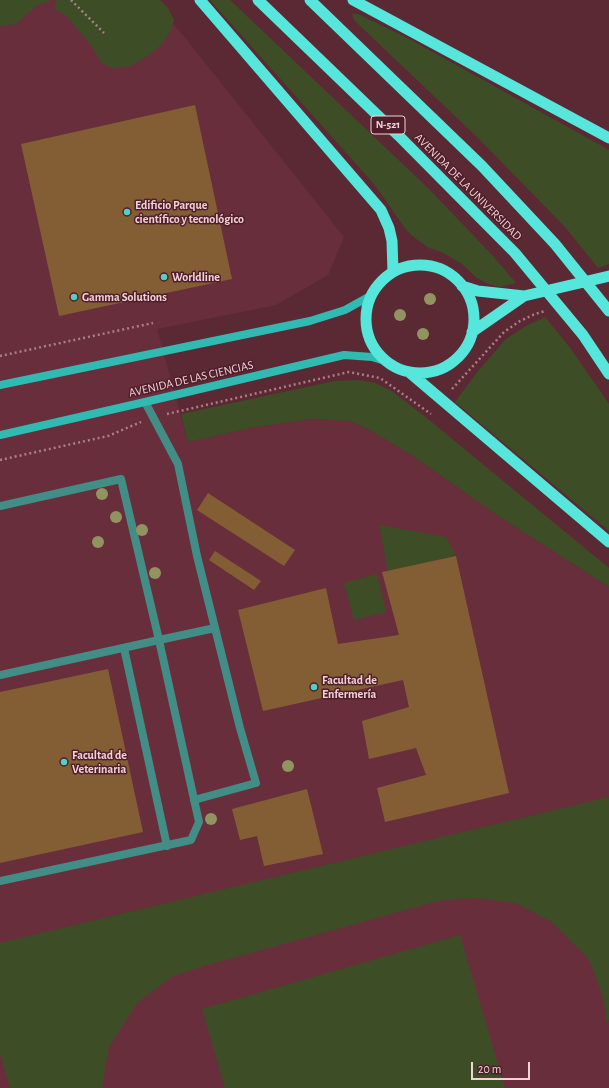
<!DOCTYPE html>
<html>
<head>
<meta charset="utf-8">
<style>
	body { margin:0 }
	#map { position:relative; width:609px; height:1088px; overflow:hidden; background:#5b2934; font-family:"Alegreya Sans",sans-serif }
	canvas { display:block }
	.scale { position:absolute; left:471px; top:1062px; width:59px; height:18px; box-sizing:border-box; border:2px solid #f2d2d6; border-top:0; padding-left:5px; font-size:12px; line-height:14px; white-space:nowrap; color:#f2d2d6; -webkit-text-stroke:3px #4f1e2a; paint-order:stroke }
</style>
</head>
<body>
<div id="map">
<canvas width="609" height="1088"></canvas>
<div class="scale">20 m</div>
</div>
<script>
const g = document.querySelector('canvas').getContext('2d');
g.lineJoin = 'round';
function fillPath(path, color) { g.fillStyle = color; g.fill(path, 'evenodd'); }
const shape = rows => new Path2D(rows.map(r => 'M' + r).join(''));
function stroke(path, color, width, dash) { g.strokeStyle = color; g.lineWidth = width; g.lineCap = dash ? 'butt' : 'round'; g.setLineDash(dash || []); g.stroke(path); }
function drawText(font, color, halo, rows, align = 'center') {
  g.font = font + ' "Alegreya Sans",sans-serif'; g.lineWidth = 3; g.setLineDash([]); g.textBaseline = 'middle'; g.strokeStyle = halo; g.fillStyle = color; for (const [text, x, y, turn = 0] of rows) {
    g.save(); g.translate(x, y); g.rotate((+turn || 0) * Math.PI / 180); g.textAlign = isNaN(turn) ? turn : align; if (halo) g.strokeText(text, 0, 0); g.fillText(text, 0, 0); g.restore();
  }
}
fillPath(shape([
	[0,0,151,0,182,34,344,237,328,275,276,305,157,329,188,442,255,427,313,419,349,421,368,429,413,456,497,515,609,587,609,1088,0,1088]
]), '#692e3b');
fillPath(shape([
	[0,0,52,0,36,6,16,24,0,26],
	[57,0,160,0,168,8,174,20,170,32,162,44,148,56,128,67,111,68,101,62,93,48,67,16,54,8],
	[210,0,230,0,429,189,493,256,516,283,500,287,488,284,477,278,462,264,442,252,429,248,415,238,407,231,374,184],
	[352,14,358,14,411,40,609,150,609,264,598,268,566,228,479,139,354,20],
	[545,317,571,349,609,404,609,531,455,402,478,371,506,339,526,326],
	[359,380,375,383,393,392,423,415,581,545,609,568,609,587,497,515,413,456,368,429,349,421,313,419,255,427,188,442,181,414,335,381],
	[379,525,446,537,456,556,388,571],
	[377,574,386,612,354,620,344,583],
	[609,797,609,1020,606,1022,604,1000,589,959,552,922,516,903,475,898,438,901,208,965,173,976,137,1003,109,1047,102,1088,10,1088,0,1054,0,943],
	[460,935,505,1088,225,1088,202,1009]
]), '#3d4e27');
fillPath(shape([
	[195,105,232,279,59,316,21,144],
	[208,493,295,550,284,566,197,510],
	[215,551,261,581,254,590,209,560],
	[456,556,509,793,385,822,377,788,426,775,416,748,369,759,362,721,409,707,403,680,263,711,238,610,326,588,338,644,399,635,382,572],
	[108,669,143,832,0,863,0,692],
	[307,789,323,854,264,866,257,836,240,840,232,809]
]), '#835e35');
stroke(shape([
	[71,0,104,33],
	[0,356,153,323],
	[452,389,504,332,520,321,535,314,545,311],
	[167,414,349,372,380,378,431,414],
	[0,460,108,436,141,422]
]), '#a98088', 2.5, [2, 3]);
stroke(shape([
	[145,402,178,464,197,556,240,728,256,783,194,800],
	[0,506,121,479,159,640,215,628]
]), '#428d86', 8);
stroke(shape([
	[124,648,167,846],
	[0,675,159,640,199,822,191,840,0,881]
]), '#428d86', 8);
stroke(shape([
	[0,385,310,321,345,310,372,295],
	[0,435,145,402,344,355,372,357,388,362]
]), '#31bab1', 8);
stroke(shape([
	[200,0,381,210,389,228,392,241,393,272],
	[258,0,398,135,515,253,583,335,609,374],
	[310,0,482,166,555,244,609,311],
	[353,0,609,138],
	'366 319a54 54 0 1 1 108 0a54 54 0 1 1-108 0Z',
	[462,286,478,291,524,296,609,276],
	[472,332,524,296],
	[409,372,609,542]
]), '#56e6dc', 11);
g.fillStyle = '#919360';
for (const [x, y] of [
	[430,299],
	[400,315],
	[423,334],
	[102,494],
	[116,517],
	[142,530],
	[98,542],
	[155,573],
	[288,766],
	[211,819]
]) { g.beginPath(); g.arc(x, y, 6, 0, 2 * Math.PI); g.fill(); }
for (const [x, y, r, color] of [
	[127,212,4,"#55cec4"],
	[164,277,4,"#55cec4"],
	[74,297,4,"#55cec4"],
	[314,687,4,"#55cec4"],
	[64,762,4,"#55cec4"]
]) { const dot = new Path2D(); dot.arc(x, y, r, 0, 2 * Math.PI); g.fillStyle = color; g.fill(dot); stroke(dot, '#4f1e2a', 1.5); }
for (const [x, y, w] of [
	[388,125,34]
]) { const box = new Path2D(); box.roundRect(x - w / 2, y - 9, w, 18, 3); g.fillStyle = '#4f1e2a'; g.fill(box); stroke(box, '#f2d2d6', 1); }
drawText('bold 11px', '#f2d2d6', null, [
	["N-521",388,125]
]);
drawText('12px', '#f2d2d6', '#4f1e2a', [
	["AVENIDA DE LA UNIVERSIDAD",468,187,45],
	["AVENIDA DE LAS CIENCIAS",191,379,-13]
]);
drawText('bold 12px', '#f2d2d6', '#4f1e2a', [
	["Edificio Parque",135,205],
	["científico y tecnológico",135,219],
	["Worldline",172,277],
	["Gamma Solutions",82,297],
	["Facultad de",322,680],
	["Enfermería",322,694],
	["Facultad de",72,755],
	["Veterinaria",72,769]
], 'left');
</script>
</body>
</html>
